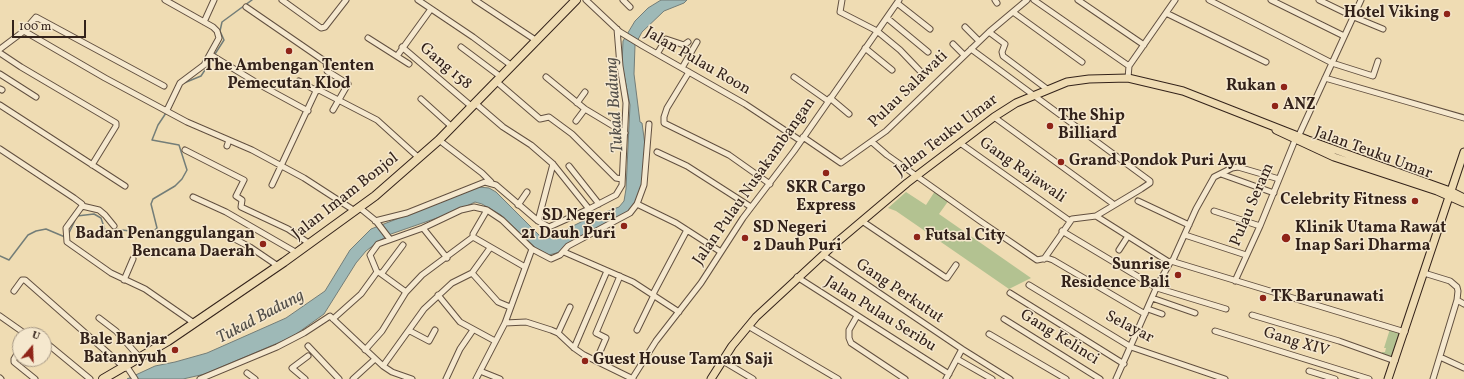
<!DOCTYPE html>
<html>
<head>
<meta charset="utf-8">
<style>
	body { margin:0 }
	#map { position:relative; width:1464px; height:379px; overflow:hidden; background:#efdcb3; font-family:Vollkorn,serif }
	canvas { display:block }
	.north { position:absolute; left:12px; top:327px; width:40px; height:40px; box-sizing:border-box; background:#f5e8ce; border:1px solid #a79986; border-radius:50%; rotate:19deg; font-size:11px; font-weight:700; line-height:16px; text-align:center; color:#33221a }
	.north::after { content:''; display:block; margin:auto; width:14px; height:18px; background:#8f2418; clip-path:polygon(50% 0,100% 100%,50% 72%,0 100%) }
	.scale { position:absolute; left:12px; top:20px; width:74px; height:18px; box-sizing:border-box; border:2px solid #33221a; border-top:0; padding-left:5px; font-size:12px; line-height:14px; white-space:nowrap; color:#33221a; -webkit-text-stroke:3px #f5e8ce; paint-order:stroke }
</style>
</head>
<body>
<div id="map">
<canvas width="1464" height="379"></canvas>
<div class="north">U</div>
<div class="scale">100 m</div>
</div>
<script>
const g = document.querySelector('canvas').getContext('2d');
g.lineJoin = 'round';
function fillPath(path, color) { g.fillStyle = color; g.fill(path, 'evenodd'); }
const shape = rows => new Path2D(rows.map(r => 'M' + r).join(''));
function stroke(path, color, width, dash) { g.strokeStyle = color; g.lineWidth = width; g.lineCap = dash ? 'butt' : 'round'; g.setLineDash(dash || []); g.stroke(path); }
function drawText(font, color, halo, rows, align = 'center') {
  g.font = font + ' Vollkorn,serif'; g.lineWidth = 3; g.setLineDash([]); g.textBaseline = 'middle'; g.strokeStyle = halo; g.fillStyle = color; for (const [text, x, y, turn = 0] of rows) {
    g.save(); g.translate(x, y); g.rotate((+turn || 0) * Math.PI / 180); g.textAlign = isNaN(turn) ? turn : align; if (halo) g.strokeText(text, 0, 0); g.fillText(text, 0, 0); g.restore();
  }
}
fillPath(shape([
	[935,191,949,200,939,214,1031,278,1009,289,896,211,888,208,906,192,926,205],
	[1390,329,1404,334,1394,363,1381,358,1382,352,1385,352,1386,348,1384,348]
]), '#b3c291');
const water = shape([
	[661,0,687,0,684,3,664,11,642,32,635,45,634,74,640,122,642,123,645,145,642,185,636,203,625,214,560,252,549,255,536,248,501,215,482,204,475,202,454,212,391,234,379,241,366,251,356,263,324,314,292,337,205,374,183,379,127,379,155,366,175,362,207,353,286,318,325,291,350,250,371,229,479,187,489,188,496,192,543,239,549,238,587,219,619,207,624,201,626,189,630,105,622,65,623,41,635,21,648,8,661,0]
]);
fillPath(water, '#9eb9b7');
stroke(water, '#737d78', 1);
stroke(shape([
	[215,54,224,40,220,31,222,22,252,0],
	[184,83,201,76,213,58],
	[170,109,175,98],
	[68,235,77,216,94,214,101,218,107,236,110,238,116,232,114,229,146,233,153,232,157,228,151,204,153,199,175,186,182,179,187,170,179,145,152,140,158,125,166,113],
	[0,256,9,260,28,235,36,231,46,229,65,237]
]), '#737d78', 1.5);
const minor = shape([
	[165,0,213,27,217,31,219,38,204,65,180,83,167,110],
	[282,0,321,28,325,27,346,0],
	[418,0,473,37,512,66],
	[475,0,537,41],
	[586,0,620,32,643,46,745,104,801,141],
	[623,0,630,7],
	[842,0,840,12,877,31,900,50,921,72],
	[995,0,997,3],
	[1034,0,1129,66],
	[1078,0,1144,45],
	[1209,0,1332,63,1373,76,1378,61],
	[1271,0,1344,36],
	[1319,0,1354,17,1383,29],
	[897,3,930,29],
	[246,7,326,62,327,71,348,84,333,110],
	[1013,12,1082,62],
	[1166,13,1266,62],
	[887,18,928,52],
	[204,22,214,0],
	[965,27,979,41],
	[24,31,105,78,187,122,252,150,304,178,355,211],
	[989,32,1005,44,1002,52,1003,56,1047,89],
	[368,38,409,64],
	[953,44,964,55],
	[402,47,471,106],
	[461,47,501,77],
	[865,48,892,70],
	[0,49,24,31,36,17,164,86],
	[971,49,1150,181,1150,183,1141,189,1096,216,1072,219,1044,259],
	[0,53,21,67,116,123,116,126,92,165],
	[657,54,666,39,684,45,688,42],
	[211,55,262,86,308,111],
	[397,56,431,9],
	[682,68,697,42],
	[689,72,667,108,664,117,664,123,729,155,770,184],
	[0,74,36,97],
	[546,77,585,109,625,133],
	[794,77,828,101],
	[1128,78,1129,66,1175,0],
	[1325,78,1464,118],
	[299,81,317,91],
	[497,82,540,119,549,117,572,134,616,178,622,179],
	[0,89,2,90],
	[830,98,849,114],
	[421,99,452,127],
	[475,103,503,127,531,145,553,164,589,209],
	[577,103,585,92],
	[0,105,125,186],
	[994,117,1112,203],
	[576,121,585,109],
	[1299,135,1361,0],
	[803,137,841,163,886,131,989,32,1027,0],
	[439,140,482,173,491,182],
	[872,142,887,155,980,221,1037,260,1047,258,1053,260,1145,314],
	[960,143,1070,221],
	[227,146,229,140],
	[0,149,74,198,82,204,82,206],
	[185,150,244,180,236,196,242,200,241,207,288,229,310,244],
	[657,152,687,166,751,207],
	[569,166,599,204],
	[1221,174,1274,193],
	[272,185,317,89,377,120,419,158],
	[193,197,226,212,297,253],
	[1138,201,1189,225],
	[637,204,676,223,721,252],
	[518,205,527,192],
	[82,206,66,228,67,242,111,273,145,289,194,323],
	[82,206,99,210,105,215,114,226],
	[360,208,376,221,389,238],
	[1214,211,1260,226],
	[1096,216,1169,262],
	[375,221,407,213,485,182,496,185,538,221,549,227,589,209,616,195,622,185,626,103,620,66,617,29],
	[538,221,553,164],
	[862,221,945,277,947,278,956,265],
	[423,228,447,258],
	[1062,231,1157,288,1226,309],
	[223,233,250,247,278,266],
	[1185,235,1246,255],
	[473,237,473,234,487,210],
	[1119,250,1128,236],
	[564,252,633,282,679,312],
	[823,255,962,349,1010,379],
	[1173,260,1196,209,1214,177,1232,168,1238,167,1279,179],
	[380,273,406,292],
	[382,273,403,245],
	[472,273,498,302,510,307],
	[1424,273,1450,281,1457,287,1458,291,1457,300,1433,379],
	[797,277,949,374],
	[124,280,133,259],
	[1235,281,1260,226,1295,140],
	[1029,285,1131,347,1225,379],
	[14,291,22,280,25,280,125,368],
	[1010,293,1124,364],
	[653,294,687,230],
	[438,295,460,322,495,341],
	[1152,298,1195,313],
	[1457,300,1464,304],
	[1148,309,1162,314],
	[1252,315,1339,341,1395,361],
	[0,316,27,335],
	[857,316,849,330,849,338,851,343,905,379],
	[99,318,116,331,141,359],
	[333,319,361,294,377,272,370,255,378,244,423,228,461,210,474,207,487,210,502,220,532,249,551,259,560,255,568,246,630,213,637,204,644,185,649,124],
	[1004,319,1100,379],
	[505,323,526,322,551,330,558,333,574,348,584,355,633,379],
	[748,326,838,379],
	[637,330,654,295],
	[410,331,429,341,435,330],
	[1215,331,1369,379],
	[558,333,570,307],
	[989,334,1066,379],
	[44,341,90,379],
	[308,346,339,379],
	[574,348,607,271],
	[20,349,14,359,14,362,35,379],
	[365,350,382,331,406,292,422,275,473,237,525,267],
	[1440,357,1464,368],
	[957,359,992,379],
	[596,361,606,338,596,333,620,276],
	[723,361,753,379],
	[383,366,424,309,452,283,472,273,490,248],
	[127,367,135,379],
	[480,371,500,379],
	[1309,371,1335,379],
	[247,373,255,379],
	[0,378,1,379],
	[200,379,277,347,304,333,330,316,383,366,392,372,412,379],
	[305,379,292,368,308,356],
	[353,379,375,359],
	[446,379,460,349,473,330],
	[476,379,505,323,532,249],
	[632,379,656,341,701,283,743,218,794,151,899,0],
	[946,379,962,349],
	[1116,379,1158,284,1171,261,1405,332]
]);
const major = shape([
	[1276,130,1334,157,1437,191,1464,203],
	[711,379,732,346,756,317,836,243,907,183,994,117,1016,103,1067,82,1089,79,1128,78,1183,91,1308,140,1450,191,1464,198],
	[1388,379,1464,152]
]);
const highway = shape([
	[103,379,168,341,284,262,375,196,439,140,576,0]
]);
stroke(minor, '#625040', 7);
stroke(major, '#33221a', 9);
stroke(highway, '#33221a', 10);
stroke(minor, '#f5e8ce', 5);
stroke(major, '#efdcb3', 7);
stroke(highway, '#efdcb3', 8);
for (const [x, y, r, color] of [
	[1447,14,4,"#8f2418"],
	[289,51,4,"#8f2418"],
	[1284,87,4,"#8f2418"],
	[1275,106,4,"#8f2418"],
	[1050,126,4,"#8f2418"],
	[1061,162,4,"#8f2418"],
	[826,173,4,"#8f2418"],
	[1415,201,4,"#8f2418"],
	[624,226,4,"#8f2418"],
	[917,237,4,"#8f2418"],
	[745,238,4,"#8f2418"],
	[1286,238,5,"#8f2418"],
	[263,244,4,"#8f2418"],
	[1178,275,4,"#8f2418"],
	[1263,298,4,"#8f2418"],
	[175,350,4,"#8f2418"],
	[585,361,4,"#8f2418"]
]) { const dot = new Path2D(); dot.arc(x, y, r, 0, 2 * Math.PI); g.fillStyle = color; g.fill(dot); stroke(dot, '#f5e8ce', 1.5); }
drawText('bold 16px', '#33221a', '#f5e8ce', [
	["Hotel Viking",1439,14,"right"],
	["The Ambengan Tenten",289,67,"center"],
	["Pemecutan Klod",289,85,"center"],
	["Rukan",1276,87,"right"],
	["ANZ",1283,106],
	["The Ship",1058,117],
	["Billiard",1058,135],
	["Grand Pondok Puri Ayu",1069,162],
	["SKR Cargo",826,189,"center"],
	["Express",826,207,"center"],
	["Celebrity Fitness",1407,201,"right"],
	["SD Negeri",616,217,"right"],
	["21 Dauh Puri",616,235,"right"],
	["SD Negeri",753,229],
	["2 Dauh Puri",753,247],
	["Klinik Utama Rawat",1295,229],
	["Inap Sari Dharma",1295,247],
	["Badan Penanggulangan",255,235,"right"],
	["Bencana Daerah",255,253,"right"],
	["Futsal City",925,237],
	["Sunrise",1170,266,"right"],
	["Residence Bali",1170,284,"right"],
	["TK Barunawati",1271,298],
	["Bale Banjar",167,341,"right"],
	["Batannyuh",167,359,"right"],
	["Guest House Taman Saji",593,361]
], 'left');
drawText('16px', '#33221a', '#f5e8ce', [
	["Jalan Pulau Roon",697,62,30],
	["Gang 158",445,67,40],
	["Pulau Salawati",909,90,-44],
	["Jalan Teuku Umar",947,136,-37],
	["Jalan Teuku Umar",1373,154,20],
	["Gang Rajawali",1022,171,35],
	["Jalan Pulau Nusakambangan",755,182,-55],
	["Jalan Imam Bonjol",346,197,-38],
	["Pulau Seram",1253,205,-67],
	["Gang Perkutut",899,292,34],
	["Jalan Pulau Seribu",880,315,32],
	["Selayar",1129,328,27],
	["Gang Kelinci",1059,338,32],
	["Gang XIV",1296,343,17]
]);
drawText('italic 17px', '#534f49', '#f5e8ce', [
	["Tukad Badung",616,105,-94],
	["Tukad Badung",261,318,-28]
]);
</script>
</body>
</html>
